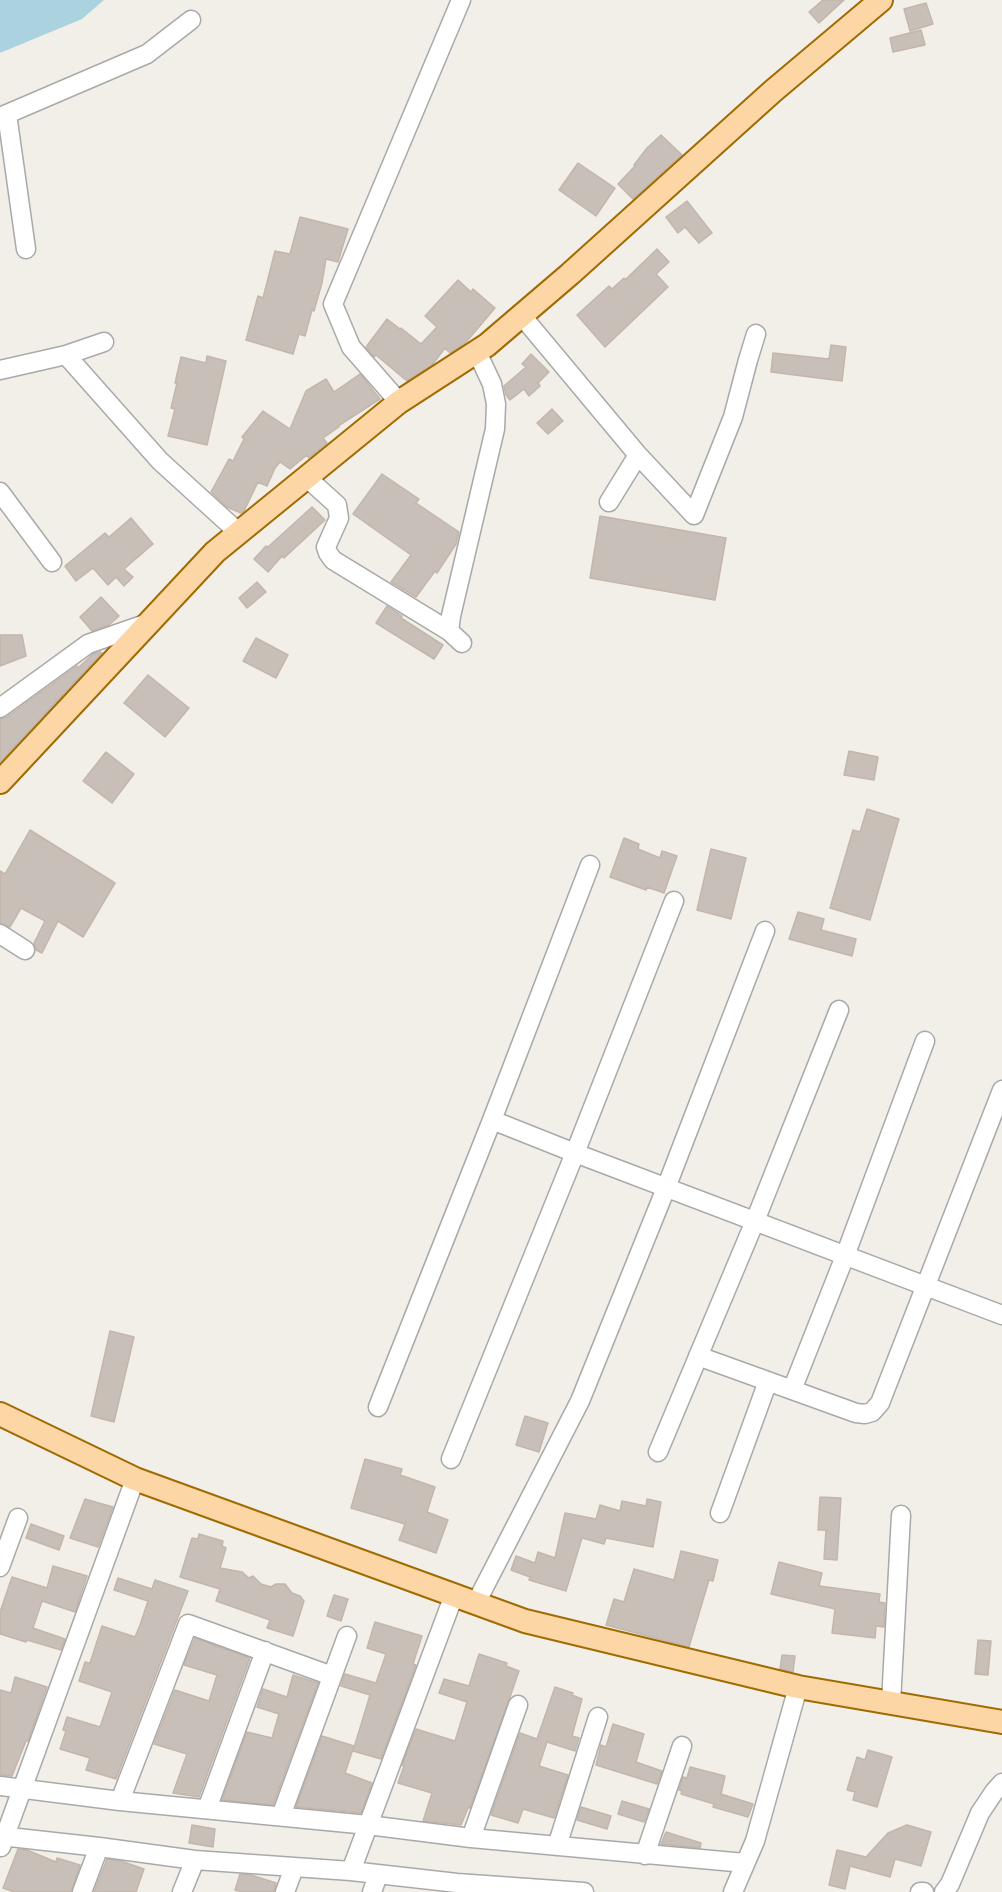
<!DOCTYPE html>
<html>
<head>
<meta charset="utf-8">
<style>
	body { margin:0 }
	canvas { display:block; background:#f2efe9 }
</style>
</head>
<body>
<canvas width="1002" height="1892"></canvas>
<script>
const g = document.querySelector('canvas').getContext('2d');
g.lineJoin = 'round';
function fillPath(path, color) { g.fillStyle = color; g.fill(path, 'evenodd'); }
const shape = rows => new Path2D(rows.map(r => 'M' + r).join(''));
function stroke(path, color, width, dash) { g.strokeStyle = color; g.lineWidth = width; g.lineCap = dash ? 'butt' : 'round'; g.setLineDash(dash || []); g.stroke(path); }
fillPath(shape([
	[0,0,104,0,82,19,0,53]
]), '#aad3df');
const building = shape([
	[823,0,844,0,819,23,809,12,823,0],
	[926,3,933,24,910,31,904,9,926,3],
	[921,30,925,45,893,52,890,38,921,30],
	[661,135,682,155,633,199,618,184,635,166,634,165,647,148,661,135],
	[578,163,615,188,596,216,559,190,578,163],
	[687,201,712,233,699,243,685,227,678,233,666,217,687,201],
	[300,217,348,229,338,262,326,259,322,283,314,311,312,310,305,336,299,334,293,354,246,340,258,296,263,298,275,251,290,254,300,217],
	[657,249,669,262,656,274,668,287,605,347,577,315,609,286,612,289,624,278,625,280,657,249],
	[458,280,471,292,473,289,495,308,467,341,462,345,450,353,445,348,432,365,407,381,376,355,374,357,366,347,387,319,400,329,401,328,421,344,437,327,425,316,458,280],
	[831,345,846,347,842,381,771,372,773,353,829,359,831,345],
	[531,354,549,372,538,383,540,386,529,396,524,389,510,400,506,395,504,386,526,367,522,364,531,354],
	[207,356,226,361,207,445,168,436,175,409,171,408,177,383,175,383,181,357,206,363,207,356],
	[360,374,380,399,338,426,339,427,323,438,327,443,309,458,307,455,290,469,280,462,275,468,267,486,258,482,244,511,241,513,227,507,211,492,229,459,233,461,244,439,242,437,263,411,290,429,306,391,326,379,334,392,360,374],
	[552,409,563,421,548,434,537,423,552,409],
	[382,474,419,499,416,503,459,532,456,544,437,573,435,571,416,597,391,582,411,555,353,514,382,474],
	[312,507,325,520,284,558,282,556,268,572,254,559,266,546,268,547,312,507],
	[600,516,726,538,715,600,590,578,600,516],
	[131,518,153,544,124,569,133,577,124,586,116,577,108,585,93,568,76,581,65,566,105,533,109,537,131,518],
	[257,582,266,592,247,608,239,598,257,582],
	[101,597,119,616,109,625,92,631,80,617,101,597],
	[387,606,402,616,401,618,443,645,434,659,376,623,387,606],
	[0,635,22,635,26,656,0,666,0,635],
	[256,638,288,655,276,678,243,661,256,638],
	[100,652,102,653,0,762,0,719,7,717,77,666,78,668,93,654,100,652],
	[148,675,189,708,165,737,124,703,148,675],
	[849,751,878,757,874,780,844,775,849,751],
	[106,752,134,774,112,803,83,781,106,752],
	[867,809,899,819,870,920,830,908,853,830,860,832,867,809],
	[30,830,115,883,83,937,58,921,42,953,36,950,34,943,45,921,21,908,10,927,0,923,0,871,5,874,30,830],
	[624,838,639,844,638,849,660,858,662,851,677,856,664,893,647,887,646,890,610,877,624,838],
	[711,849,746,858,731,919,697,910,711,849],
	[798,912,824,919,821,930,856,939,852,956,789,939,798,912],
	[110,1331,134,1337,114,1422,91,1416,110,1331],
	[525,1416,548,1423,539,1452,516,1445,525,1416],
	[365,1459,402,1469,400,1475,435,1487,427,1512,448,1520,436,1553,399,1540,405,1524,351,1508,365,1459],
	[820,1497,841,1498,837,1560,824,1559,826,1530,818,1530,820,1497],
	[85,1499,113,1507,98,1547,70,1538,85,1499],
	[647,1499,661,1502,653,1547,606,1538,604,1544,582,1538,566,1591,529,1580,530,1577,511,1570,516,1556,535,1563,538,1552,555,1558,565,1513,596,1519,600,1505,620,1511,622,1501,646,1506,647,1499],
	[31,1524,64,1536,59,1550,26,1538,31,1524],
	[199,1534,223,1541,222,1546,226,1548,220,1568,242,1572,249,1578,253,1576,261,1584,271,1587,276,1584,285,1584,292,1593,300,1596,304,1601,293,1636,267,1628,270,1620,216,1601,220,1589,180,1577,192,1538,198,1539,199,1534],
	[681,1551,718,1560,713,1581,709,1580,689,1647,606,1625,614,1599,624,1602,634,1569,674,1580,681,1551],
	[779,1562,822,1573,819,1586,880,1594,879,1602,885,1603,884,1627,876,1626,875,1638,832,1633,835,1609,771,1594,779,1562],
	[53,1566,87,1576,75,1612,42,1601,33,1628,65,1639,61,1650,27,1640,26,1642,0,1634,0,1612,12,1577,47,1588,53,1566],
	[118,1578,152,1589,155,1580,188,1591,116,1779,86,1770,90,1758,60,1749,66,1731,63,1730,67,1717,100,1727,112,1692,79,1681,85,1662,90,1663,102,1626,135,1637,140,1625,148,1601,114,1590,118,1578],
	[334,1595,348,1599,341,1621,327,1616,334,1595],
	[375,1622,422,1636,413,1664,416,1665,381,1759,353,1751,370,1695,341,1686,345,1674,376,1683,386,1654,367,1648,375,1622],
	[195,1638,250,1658,199,1797,173,1793,187,1754,154,1744,175,1690,209,1701,217,1675,184,1665,195,1638],
	[978,1640,991,1641,988,1675,975,1674,978,1640],
	[479,1654,507,1663,506,1666,519,1671,510,1697,470,1808,468,1808,461,1825,423,1821,432,1793,398,1783,404,1766,402,1765,416,1729,455,1741,467,1702,439,1693,444,1679,469,1686,479,1654],
	[782,1655,795,1656,793,1672,780,1669,782,1655],
	[293,1675,318,1683,273,1805,222,1800,247,1732,272,1738,279,1714,257,1707,263,1689,287,1697,293,1675],
	[15,1677,47,1687,28,1741,26,1741,12,1776,0,1775,0,1690,11,1693,15,1677],
	[555,1687,573,1693,572,1695,582,1699,572,1736,579,1738,575,1751,547,1742,539,1766,568,1775,554,1818,523,1809,518,1823,491,1815,520,1733,537,1739,555,1687],
	[613,1724,644,1734,636,1762,662,1771,657,1784,596,1765,601,1745,606,1747,613,1724],
	[322,1736,354,1746,345,1773,372,1783,361,1813,296,1807,322,1736],
	[868,1750,892,1757,877,1807,853,1800,855,1792,847,1790,857,1757,865,1760,868,1750],
	[690,1767,725,1776,721,1794,753,1804,748,1817,713,1807,714,1804,681,1794,682,1791,679,1790,683,1777,687,1778,690,1767],
	[622,1801,649,1809,644,1822,618,1814,622,1801],
	[581,1807,611,1816,607,1829,577,1820,581,1807],
	[192,1825,215,1829,213,1847,189,1843,192,1825],
	[907,1825,931,1832,921,1866,895,1859,890,1877,850,1866,845,1889,829,1885,837,1850,866,1857,888,1833,907,1825],
	[666,1832,701,1843,700,1848,661,1844,666,1832],
	[18,1849,27,1850,56,1862,57,1858,80,1865,71,1892,14,1892,3,1888,18,1849],
	[107,1859,121,1861,144,1869,136,1892,94,1892,107,1859],
	[240,1874,251,1875,276,1883,274,1892,242,1892,235,1890,240,1874]
]);
fillPath(building, '#c7bfb8');
stroke(building, '#c4b6ab', 1.5);
const minor = shape([
	[7,114,26,249],
	[0,117,147,54,191,20],
	[522,316,638,455,609,502],
	[66,355,160,461,238,532],
	[0,370,66,355,104,342],
	[399,402,351,347,333,304,461,0],
	[638,455,694,515,733,417,748,360,756,334],
	[306,477,337,505,339,518,326,547,328,553,333,560,449,631],
	[0,492,52,562],
	[462,643,449,631,451,616,495,429,496,404,492,384,477,352],
	[0,708,88,644,148,623],
	[0,934,25,950],
	[492,1120,575,1153,1002,1315],
	[698,1356,856,1413,865,1414,872,1412,880,1403,1002,1090],
	[792,1390,845,1256,925,1041],
	[378,1407,492,1120,590,865],
	[658,1452,755,1221,839,1010],
	[451,1459,575,1153,674,901],
	[720,1513,768,1381],
	[0,1567,18,1518],
	[476,1603,580,1401,666,1188,765,931],
	[891,1703,901,1515],
	[0,1786,120,1801,368,1825,471,1838,745,1863],
	[120,1801,188,1624,332,1676],
	[207,1809,265,1651],
	[281,1816,347,1636],
	[0,1836,99,1847,195,1860,351,1871,457,1883,584,1892],
	[471,1838,518,1705],
	[557,1846,598,1717],
	[1,1847,135,1479],
	[645,1855,682,1746],
	[351,1871,454,1595],
	[82,1892,99,1847],
	[182,1892,195,1860],
	[285,1892,294,1868],
	[372,1892,378,1875],
	[733,1892,755,1841,798,1687],
	[920,1892,924,1892],
	[944,1892,950,1884,980,1813,994,1792,1002,1783]
]);
const major = shape([
	[0,782,215,552,399,402,487,345,570,274,773,91,881,0],
	[0,1414,135,1479,525,1621,798,1687,1002,1722]
]);
stroke(minor, '#a9a9a9', 21);
stroke(major, '#a06b00', 26);
stroke(minor, '#fff', 18);
stroke(major, '#fcd6a4', 22);
</script>
</body>
</html>
